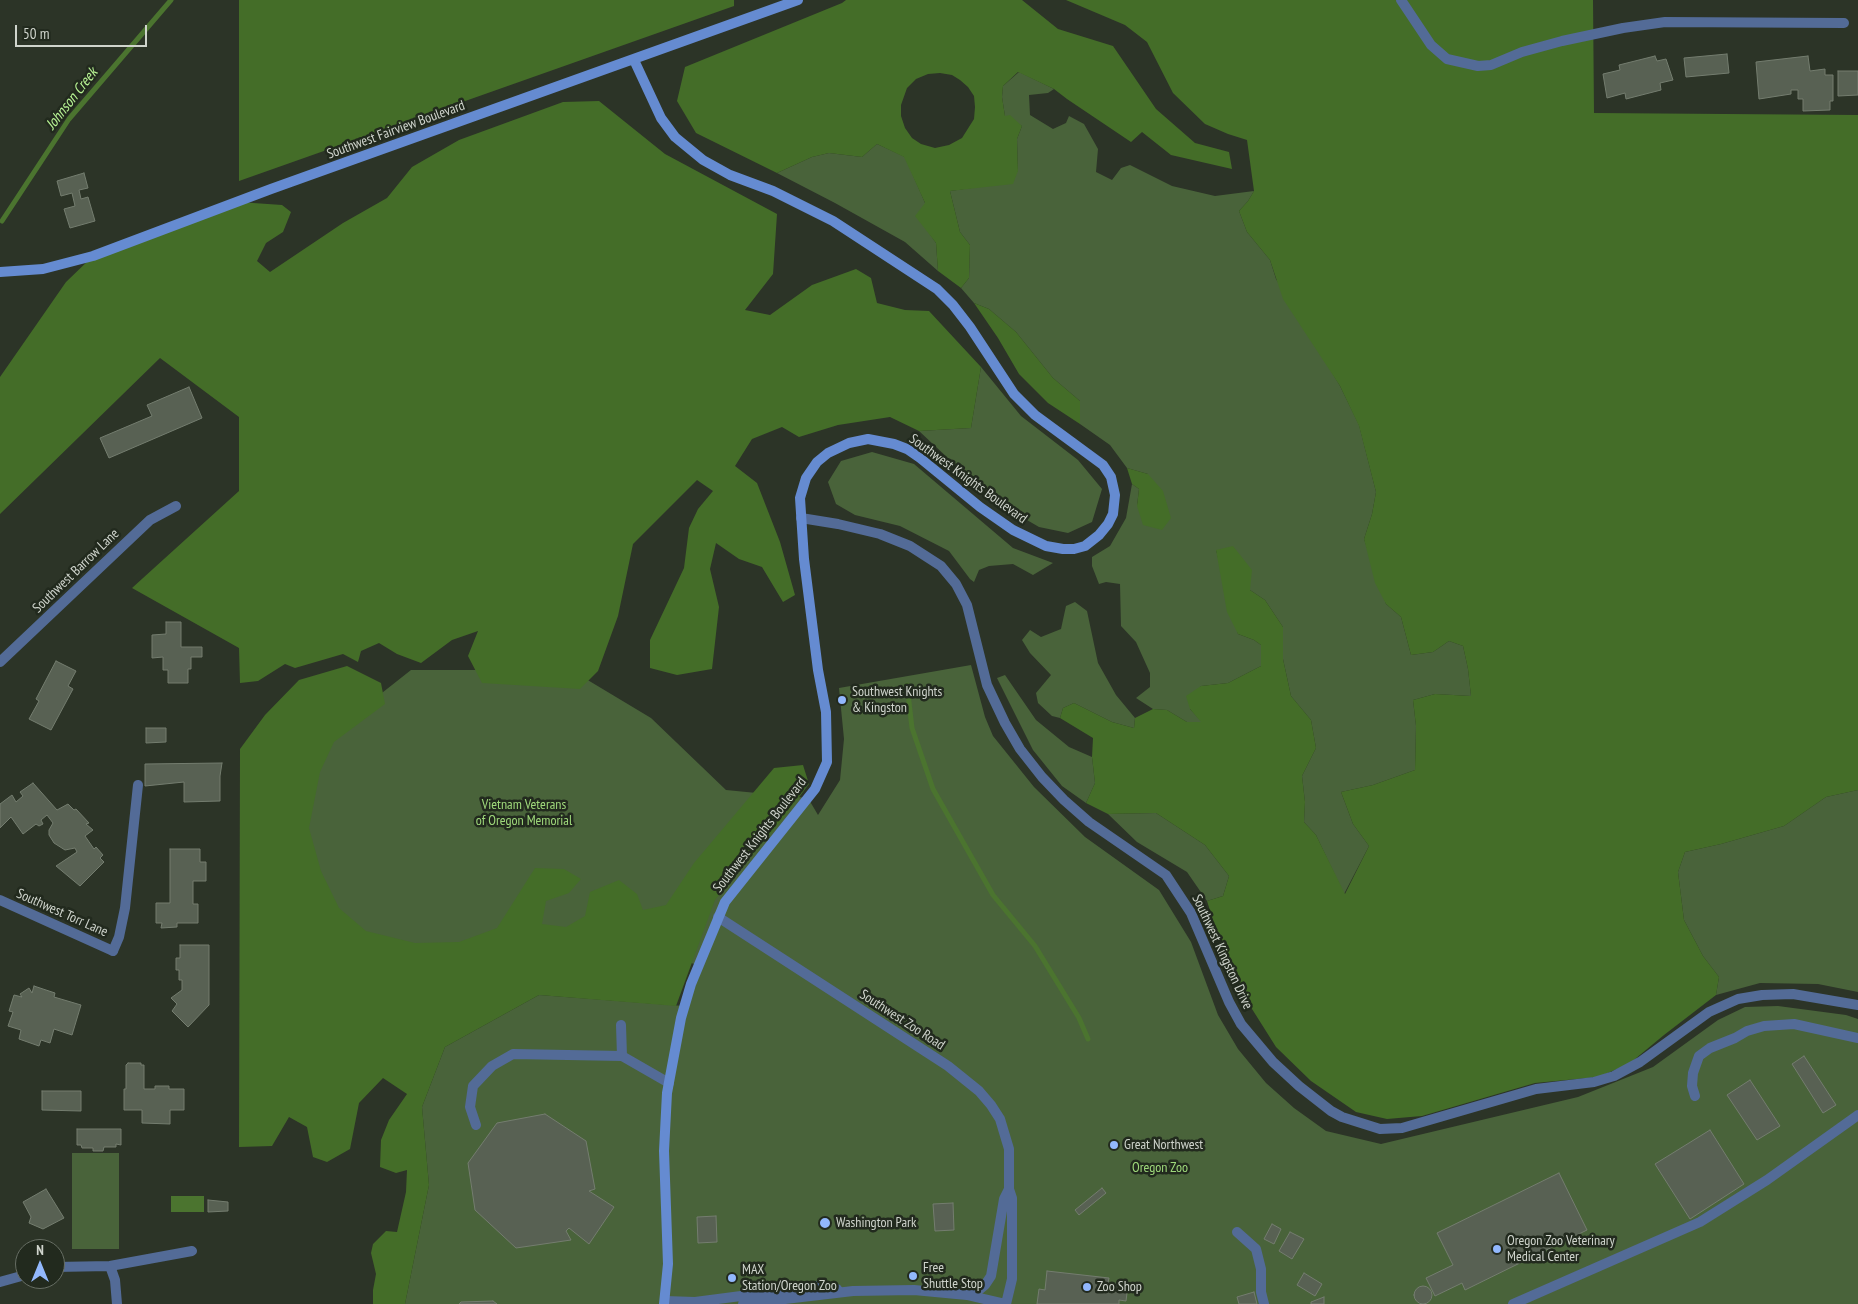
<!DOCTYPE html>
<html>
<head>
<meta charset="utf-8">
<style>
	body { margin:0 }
	#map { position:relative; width:1858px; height:1304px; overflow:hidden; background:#2c3427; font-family:"PT Sans Narrow",sans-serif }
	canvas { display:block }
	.north { position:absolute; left:15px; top:1239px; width:50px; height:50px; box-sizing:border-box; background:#222a1e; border:1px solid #676e64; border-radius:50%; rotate:0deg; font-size:14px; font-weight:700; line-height:20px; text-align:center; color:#cfd4cc }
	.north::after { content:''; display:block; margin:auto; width:18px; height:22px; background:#92b8fd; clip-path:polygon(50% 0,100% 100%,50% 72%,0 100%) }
	.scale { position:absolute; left:15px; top:25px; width:132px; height:22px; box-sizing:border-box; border:2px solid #cfd4cc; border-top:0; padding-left:6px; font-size:15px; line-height:18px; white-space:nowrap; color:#cfd4cc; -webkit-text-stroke:4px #222a1e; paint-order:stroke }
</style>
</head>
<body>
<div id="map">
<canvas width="1858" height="1304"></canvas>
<div class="north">N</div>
<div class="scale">50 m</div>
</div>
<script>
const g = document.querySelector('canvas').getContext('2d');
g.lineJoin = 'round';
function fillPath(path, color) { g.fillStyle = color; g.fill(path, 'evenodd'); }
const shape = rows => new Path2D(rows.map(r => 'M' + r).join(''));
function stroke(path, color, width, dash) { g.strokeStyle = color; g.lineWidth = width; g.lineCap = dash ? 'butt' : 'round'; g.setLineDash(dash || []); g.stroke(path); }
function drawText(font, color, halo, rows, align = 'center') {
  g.font = font + ' "PT Sans Narrow",sans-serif'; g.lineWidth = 5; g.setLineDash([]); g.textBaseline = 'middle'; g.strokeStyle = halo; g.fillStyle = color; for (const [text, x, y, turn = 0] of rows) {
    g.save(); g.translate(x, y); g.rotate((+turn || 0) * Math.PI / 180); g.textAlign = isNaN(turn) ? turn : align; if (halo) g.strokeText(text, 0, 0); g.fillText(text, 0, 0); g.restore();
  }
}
fillPath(shape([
	[1019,72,1054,89,1048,93,1029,95,1030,115,1053,129,1066,123,1069,116,1084,124,1098,149,1096,172,1112,180,1121,168,1130,165,1172,186,1215,196,1254,191,1248,201,1239,211,1247,232,1270,260,1276,279,1340,386,1359,425,1376,492,1372,514,1364,539,1386,604,1401,617,1411,655,1433,652,1449,641,1463,646,1468,669,1471,696,1435,694,1413,700,1416,726,1415,770,1373,785,1341,792,1353,824,1369,846,1344,894,1316,835,1304,822,1305,802,1302,776,1316,748,1311,720,1291,696,1283,659,1283,627,1265,600,1250,590,1216,550,1238,634,1254,640,1261,645,1261,666,1228,683,1201,686,1190,709,1202,722,1187,722,1167,710,1153,709,1136,698,1150,687,1150,673,1136,642,1121,626,1120,584,1106,582,1099,584,1092,566,1092,557,1110,546,1126,518,1132,484,1139,489,1137,506,1148,474,1127,468,1110,445,1080,424,1080,401,1053,378,1016,332,989,309,974,303,961,288,969,278,970,245,960,232,950,191,978,187,1018,171,1017,139,1022,126,1005,116,1002,97,1003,86],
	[877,144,905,157,925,203,929,233,936,243,938,271,905,242,835,203,777,173,812,157,829,153,862,157],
	[981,367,1021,416,1078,460,1102,489,1092,522,1068,533,1039,527,1008,509,964,473,919,431,971,428],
	[872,452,914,464,1013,548,1053,563,1033,575,1013,564,989,566,979,570,974,582,970,579,949,551,900,526,855,515,836,504,828,482,841,461],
	[1075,602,1087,611,1098,663,1116,695,1135,718,1134,728,1112,722,1074,703,1063,708,1060,718,1052,716,1038,703,1036,693,1051,675,1030,653,1022,640,1030,630,1041,637,1061,629,1066,606],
	[971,665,985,717,993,736,1034,787,1085,837,1159,890,1191,942,1218,1015,1238,1049,1266,1083,1294,1108,1326,1131,1381,1144,1578,1097,1653,1067,1718,1020,1745,1007,1778,1006,1846,1015,1858,1019,1858,1304,405,1304,429,1185,422,1107,445,1047,539,995,684,1006,697,965,671,956,364,958,327,933,297,794,316,745,411,670,571,670,651,718,726,790,808,798,818,815,840,780,844,739,839,688],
	[1005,675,1036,720,1069,747,1092,757,1095,783,1086,803,1062,786,1033,750,997,678],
	[1858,790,1858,992,1818,984,1760,983,1716,995,1719,977,1703,956,1684,920,1678,872,1685,852,1721,844,1784,826,1826,797],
	[1156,813,1205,845,1229,876,1223,896,1207,901,1187,872,1137,842,1108,814],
	[72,1153,119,1153,119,1249,72,1249]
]), '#49633a');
fillPath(shape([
	[239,0,734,0,734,6,239,181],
	[846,0,1022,0,1058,29,1113,46,1156,109,1195,143,1229,152,1232,169,1171,155,1142,132,1131,142,1067,99,1054,89,1018,72,1003,86,1002,97,1005,116,1010,115,1022,126,1017,139,1018,171,1013,184,950,191,960,232,970,245,969,278,961,288,938,271,936,243,915,216,925,203,904,157,877,144,862,157,829,153,812,157,777,173,696,133,677,101,685,67,842,3],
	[940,73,952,75,960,80,968,87,974,96,975,107,974,119,962,138,949,145,935,148,921,144,912,138,905,128,901,116,901,105,907,88,916,79,928,74],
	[1066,0,1593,0,1594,113,1858,115,1858,790,1826,797,1784,826,1721,844,1685,852,1678,872,1684,920,1703,956,1719,977,1716,995,1664,1035,1629,1064,1598,1077,1535,1083,1422,1116,1387,1119,1356,1112,1311,1081,1276,1047,1235,982,1219,939,1207,901,1223,896,1229,876,1205,845,1156,813,1108,814,1086,803,1095,783,1092,757,1093,738,1060,718,1063,708,1074,703,1112,722,1134,728,1135,718,1153,709,1167,710,1187,722,1201,722,1190,709,1186,696,1201,686,1228,683,1261,666,1261,645,1254,640,1238,634,1227,612,1216,550,1233,546,1252,570,1250,590,1265,600,1283,627,1283,659,1291,696,1311,720,1316,748,1302,776,1305,802,1304,822,1316,835,1345,894,1369,846,1353,824,1341,792,1373,785,1415,770,1416,726,1413,700,1435,694,1471,696,1468,669,1463,646,1449,641,1433,652,1411,655,1401,617,1386,604,1375,583,1364,539,1372,514,1376,492,1359,426,1340,386,1283,299,1270,260,1247,232,1239,211,1248,201,1254,191,1247,140,1228,134,1205,124,1173,93,1147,42,1125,25],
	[599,101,665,154,777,214,773,274,745,310,770,315,812,285,856,269,871,278,877,303,905,310,929,311,981,367,971,428,919,431,890,417,838,425,799,437,782,427,752,439,735,466,757,483,780,542,795,595,783,602,762,567,739,559,716,543,710,569,719,607,712,669,677,675,650,668,650,640,684,568,689,528,698,509,713,491,697,480,633,544,618,616,598,671,580,689,482,683,468,656,478,631,452,640,421,663,397,654,379,643,361,651,358,662,343,654,295,668,285,664,258,681,240,683,239,648,132,588,239,491,239,417,160,358,0,514,0,377,66,282,93,256,239,202,282,205,291,212,283,232,266,243,257,261,270,272,343,223,387,198,412,167,459,140,563,102],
	[974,303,989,309,1016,332,1053,378,1080,401,1080,424,1048,403,1019,374,998,338],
	[1127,468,1148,474,1163,491,1171,518,1162,530,1143,525,1137,506,1139,489,1132,484],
	[347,666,381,683,385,704,334,742,320,772,309,828,321,871,339,908,366,931,415,943,459,942,497,928,535,868,564,869,581,879,569,893,546,901,542,924,566,927,585,916,590,892,619,880,637,894,643,910,666,905,694,863,774,768,803,765,809,784,782,820,715,900,676,1006,539,995,445,1047,422,1107,429,1185,405,1304,373,1304,373,1290,376,1274,371,1253,373,1244,386,1231,397,1232,406,1192,407,1170,396,1173,380,1167,381,1140,389,1120,407,1094,383,1078,359,1103,350,1149,327,1162,313,1157,307,1127,289,1117,272,1146,239,1147,240,749,265,715,299,680]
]), '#446d28');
fillPath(shape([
	[171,1196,204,1196,204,1212,171,1212]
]), '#4b742f');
stroke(shape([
	[2,221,69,119,171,0],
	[907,685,912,728,933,789,993,895,1035,946,1079,1018,1088,1039]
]), '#4b742f', 5);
const building = shape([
	[1727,54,1729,73,1686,77,1684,58,1727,54],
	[1655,56,1657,61,1666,59,1673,80,1660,83,1661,90,1626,99,1625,93,1607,98,1603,74,1620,70,1619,65,1655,56],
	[1808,56,1810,71,1825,69,1825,75,1833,75,1833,101,1830,101,1830,110,1803,111,1803,99,1798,99,1798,90,1791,90,1791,94,1759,99,1756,62,1808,56],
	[1838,71,1858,71,1858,95,1838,96,1838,71],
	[84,173,88,188,79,190,81,199,88,197,95,221,70,228,64,209,75,206,72,193,61,196,57,181,84,173],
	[189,387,202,418,109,458,100,438,152,416,147,405,189,387],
	[166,622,181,622,181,647,202,647,202,657,191,657,191,669,188,669,188,683,168,683,168,670,163,670,163,657,152,658,152,635,166,634,166,622],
	[56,661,76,671,68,686,73,689,51,730,29,719,39,701,36,699,56,661],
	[146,728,166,728,166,742,146,743,146,728],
	[222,763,220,776,220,801,184,802,184,782,145,786,145,764,222,763],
	[33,783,57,810,68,804,74,810,76,809,89,823,86,824,93,830,85,836,94,849,96,847,103,855,100,858,104,862,80,886,56,866,77,852,75,848,65,850,54,843,49,835,49,830,53,823,47,815,41,820,43,824,39,826,36,824,23,834,11,817,0,828,0,804,12,795,16,802,23,796,20,792,33,783],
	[170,849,200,849,200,862,206,862,206,881,193,881,193,904,198,904,198,923,177,923,177,927,161,928,162,923,156,923,156,903,170,903,170,849],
	[180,945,209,945,209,1005,188,1027,172,1011,177,1004,171,998,182,990,182,980,179,980,179,970,176,970,176,958,180,958,180,945],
	[34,986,55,993,54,997,81,1005,72,1035,54,1029,50,1043,41,1040,39,1046,19,1039,21,1030,8,1026,13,1012,9,1011,14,995,22,997,20,994,29,988,32,993,34,986],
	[1804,1056,1836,1105,1823,1113,1792,1064,1804,1056],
	[128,1063,141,1063,141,1065,144,1065,144,1089,155,1089,155,1086,169,1086,169,1089,184,1089,184,1110,170,1110,170,1124,142,1123,142,1110,124,1110,124,1089,126,1089,126,1065,128,1063],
	[1750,1080,1780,1126,1757,1140,1727,1095,1750,1080],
	[42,1091,81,1091,81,1111,42,1110,42,1091],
	[545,1114,586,1141,595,1189,589,1191,614,1207,589,1244,569,1228,566,1231,571,1240,516,1248,475,1210,468,1163,497,1123,545,1114],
	[77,1129,121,1129,121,1145,116,1144,116,1147,104,1147,103,1151,93,1151,93,1148,82,1148,81,1145,77,1145,77,1129],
	[1710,1130,1744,1184,1690,1219,1655,1164,1710,1130],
	[1559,1173,1587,1230,1465,1290,1462,1283,1435,1296,1426,1278,1453,1265,1437,1233,1559,1173],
	[1102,1188,1106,1193,1079,1215,1075,1210,1102,1188],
	[46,1189,64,1218,43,1229,29,1223,31,1217,23,1202,46,1189],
	[208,1200,228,1202,228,1211,208,1212,208,1200],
	[953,1203,954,1230,935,1231,933,1204,953,1203],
	[716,1216,717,1242,698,1243,697,1217,716,1216],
	[1272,1224,1281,1229,1274,1244,1264,1239,1272,1224],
	[1290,1232,1304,1239,1292,1259,1279,1251,1290,1232],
	[1047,1271,1109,1278,1108,1283,1128,1285,1126,1301,1119,1300,1119,1304,1037,1304,1039,1289,1045,1290,1047,1271],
	[1304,1273,1322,1284,1315,1296,1297,1285,1304,1273],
	'1414 1295a9 9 0 1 1 18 0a9 9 0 1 1-18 0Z',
	[1254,1292,1257,1304,1239,1304,1237,1297,1254,1292],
	[1324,1297,1324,1304,1311,1304,1311,1302,1324,1297],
	[493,1301,497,1304,459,1304,461,1302,493,1301]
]);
fillPath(building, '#586153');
stroke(building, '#747d6f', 1);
stroke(shape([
	[718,917,948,1066,979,1091,991,1105,1000,1119,1009,1149,1009,1189,1012,1198,1012,1279,1006,1304],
	[113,951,119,937,125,908,138,785],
	[621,1025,622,1056],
	[1695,1096,1692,1086,1693,1073,1699,1056,1710,1048,1735,1038,1747,1031,1764,1026,1794,1024,1858,1038],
	[476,1125,470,1107,473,1086,492,1066,513,1054,622,1056,669,1083],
	[110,1266,115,1280,117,1304],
	[55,1267,110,1266,192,1251],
	[0,1282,25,1275],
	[967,1295,979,1290,985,1285,991,1276,1004,1199,1009,1189],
	[665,1301,695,1302,818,1286,837,1289],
	[743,1304,853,1291,914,1290,967,1295,1006,1304],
	[1513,1304,1700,1222,1767,1180,1858,1115]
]), '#536b97', 10);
stroke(shape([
	[1401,0,1431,45,1447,59,1478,66,1491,65,1522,52,1562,41,1623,28,1665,22,1844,23],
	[801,518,838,524,880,534,910,546,941,566,956,584,967,605,987,685,1005,723,1020,749,1042,777,1064,800,1089,822,1166,875,1191,913,1229,1002,1241,1024,1273,1062,1299,1086,1331,1111,1342,1117,1380,1129,1402,1128,1536,1089,1594,1082,1614,1076,1640,1062,1709,1012,1738,999,1762,995,1793,994,1858,1005],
	[0,662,150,520,176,506],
	[0,900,113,951],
	[1237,1232,1256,1249,1261,1269,1261,1292,1264,1304]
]), '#536b97', 10);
stroke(shape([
	[634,60,661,118,675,137,703,160,730,175,773,191,833,221,937,289,953,305,970,327,1014,394,1035,415,1103,465,1111,477,1115,495,1113,514,1108,524,1099,535,1085,546,1074,549,1063,549,1046,546,1013,530,980,507,920,458,907,449,894,444,868,439,849,443,828,453,817,462,806,478,800,498,804,559,818,670,826,712,827,762,815,789,725,902,691,984,681,1018,667,1093,664,1151,668,1264,664,1304],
	[0,272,43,269,93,256,271,189,798,0]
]), '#658bd1', 10);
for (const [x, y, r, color] of [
	[842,700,5,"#92b8fd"],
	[1114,1145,5,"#92b8fd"],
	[825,1223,6,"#92b8fd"],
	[1497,1249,5,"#92b8fd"],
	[913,1276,5,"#92b8fd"],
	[732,1278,5,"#92b8fd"],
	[1087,1287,5,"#92b8fd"]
]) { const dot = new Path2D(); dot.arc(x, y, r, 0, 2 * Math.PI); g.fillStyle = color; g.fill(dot); stroke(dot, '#222a1e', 2); }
drawText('14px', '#cfd4cc', '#222a1e', [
	["Southwest Fairview Boulevard",396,130,-20],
	["Southwest Knights Boulevard",968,479,36],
	["Southwest Barrow Lane",76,571,-44],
	["Southwest Knights Boulevard",760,835,-52],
	["Southwest Torr Lane",62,913,24],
	["Southwest Kingston Drive",1222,952,65],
	["Southwest Zoo Road",902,1020,33]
]);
drawText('14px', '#cfd4cc', '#222a1e', [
	["Southwest Knights",852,692],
	["& Kingston",852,708],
	["Great Northwest",1124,1145],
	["Washington Park",836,1223],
	["Oregon Zoo Veterinary",1507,1241],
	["Medical Center",1507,1257],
	["Free",923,1268],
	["Shuttle Stop",923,1284],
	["MAX",742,1270],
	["Station/Oregon Zoo",742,1286],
	["Zoo Shop",1097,1287]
], 'left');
drawText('14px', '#9fd97b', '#222a1e', [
	["Vietnam Veterans",524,805],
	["of Oregon Memorial",524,821],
	["Oregon Zoo",1160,1168]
]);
drawText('italic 15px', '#b9f595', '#222a1e', [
	["Johnson Creek",72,99,-52]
]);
</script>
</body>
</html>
